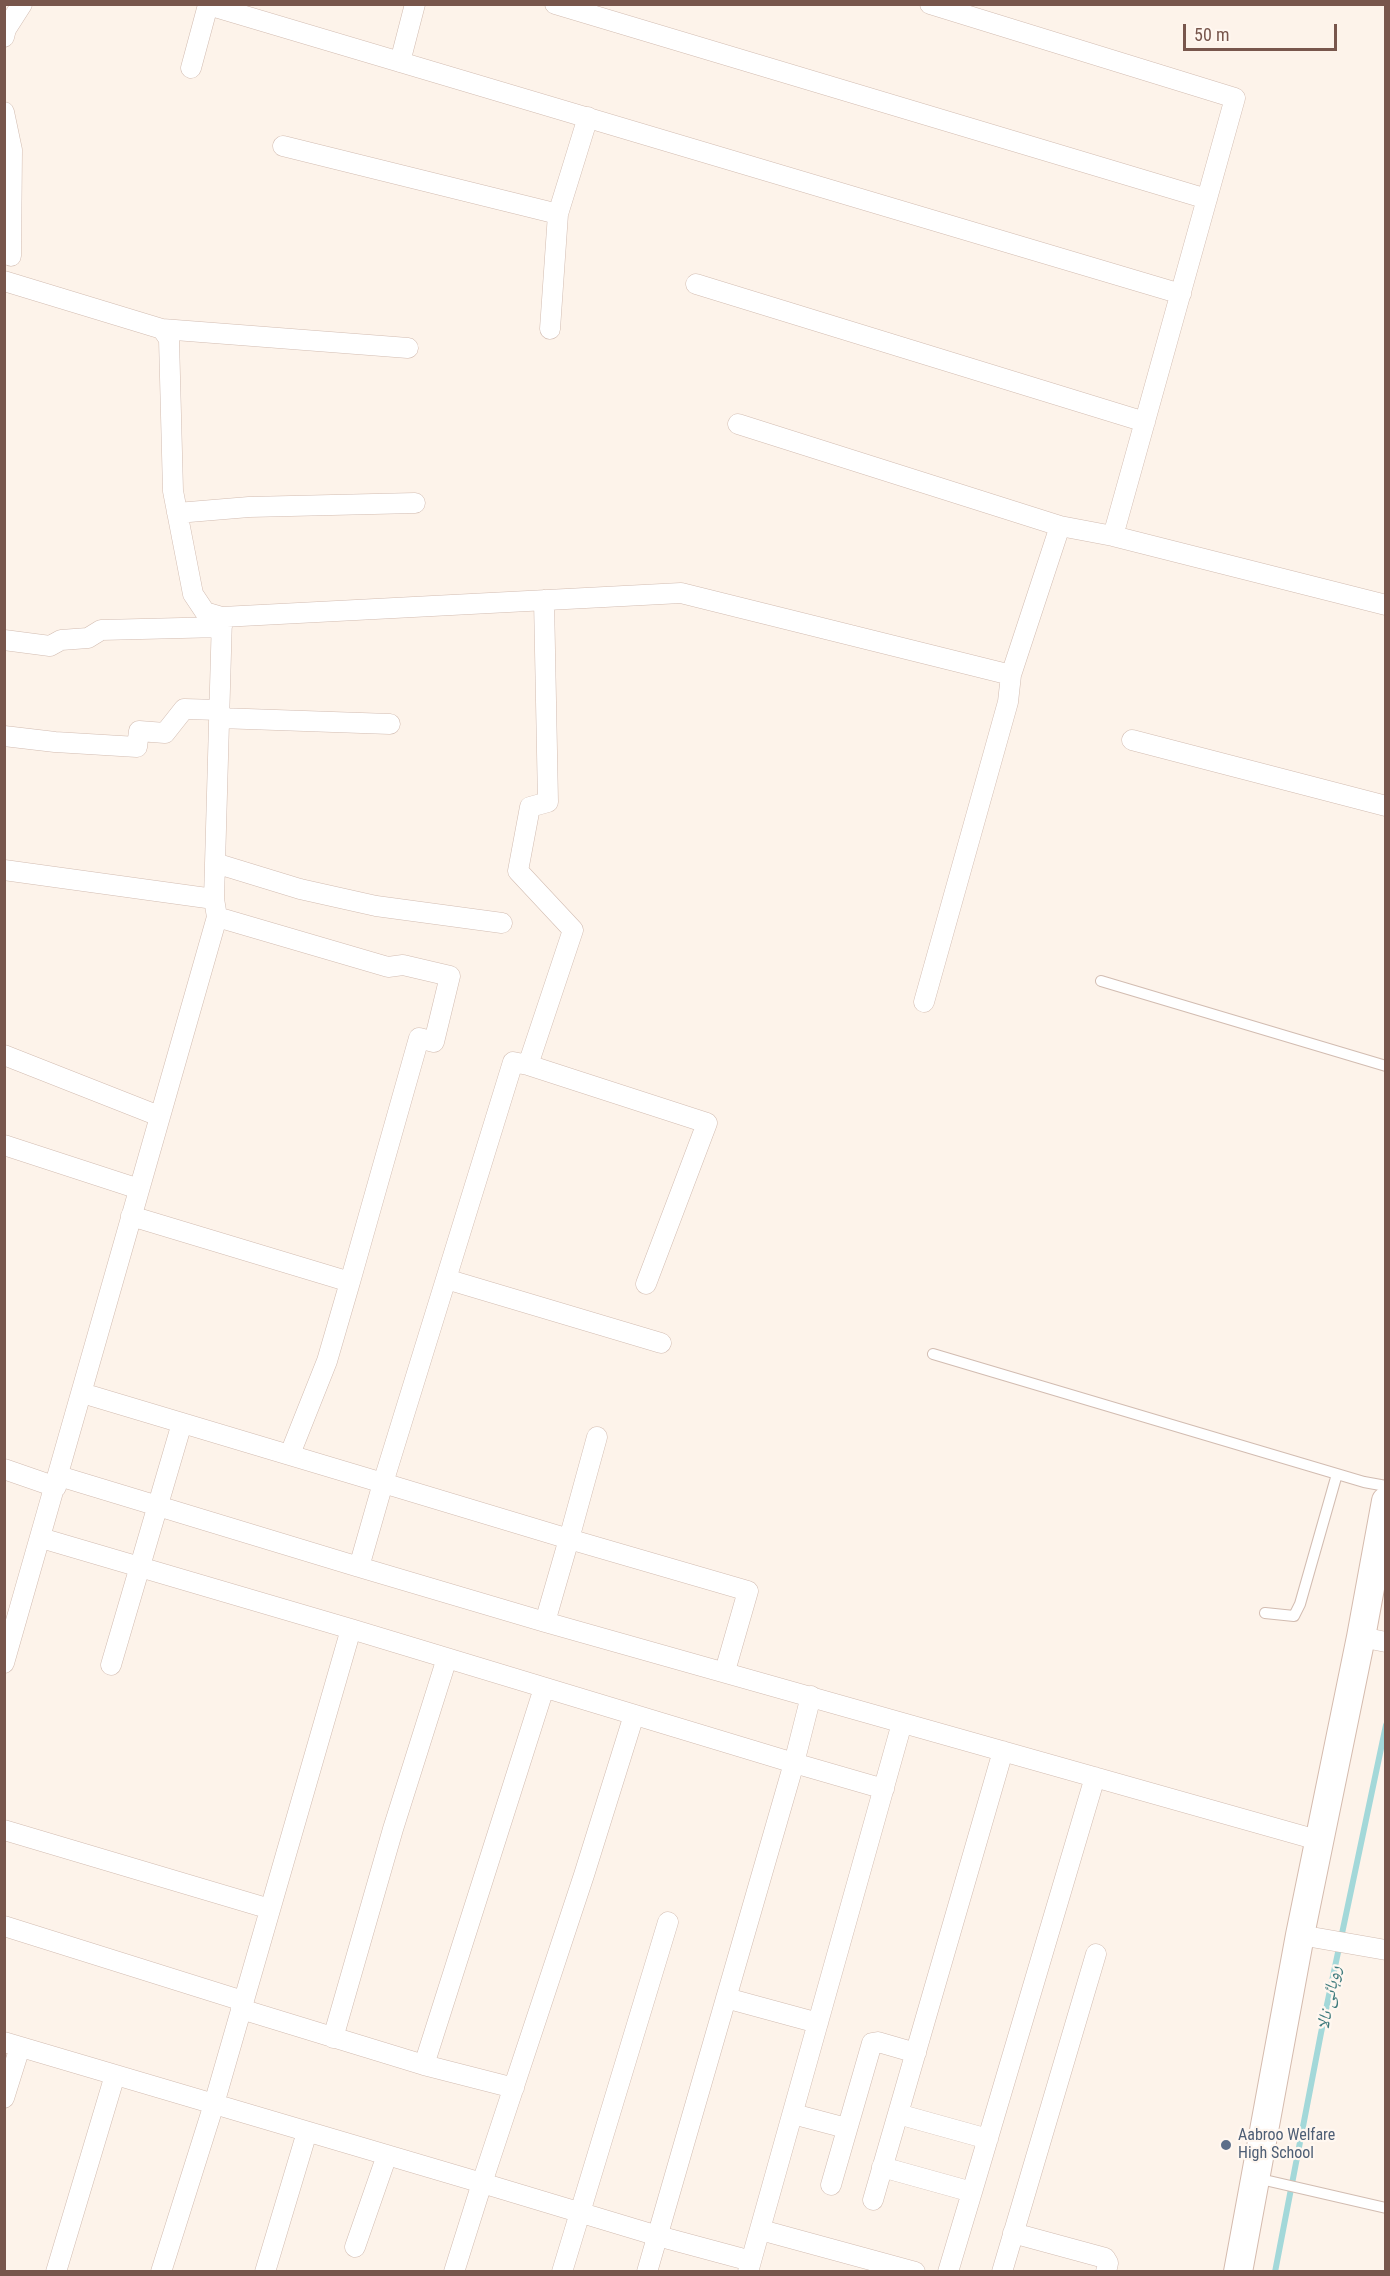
<!DOCTYPE html>
<html>
<head>
<meta charset="utf-8">
<style>
	body { margin:0 }
	#map { position:relative; width:1390px; height:2276px; overflow:hidden; background:#fdf3ea; font-family:"Roboto Condensed",sans-serif }
	canvas { display:block }
	.frame { position:absolute; inset:0; border:6px solid #78564c; pointer-events:none }
	.scale { position:absolute; left:1183px; top:24px; width:154px; height:27px; box-sizing:border-box; border:3px solid #78564c; border-top:0; padding-left:8px; font-size:18px; line-height:21px; white-space:nowrap; color:#78564c; -webkit-text-stroke:4px #fff7f0; paint-order:stroke }
</style>
</head>
<body>
<div id="map">
<canvas width="1390" height="2276"></canvas>
<div class="frame"></div>
<div class="scale">50 m</div>
</div>
<script>
const g = document.querySelector('canvas').getContext('2d');
g.lineJoin = 'round';
const shape = rows => new Path2D(rows.map(r => 'M' + r).join(''));
function stroke(path, color, width, dash) { g.strokeStyle = color; g.lineWidth = width; g.lineCap = dash ? 'butt' : 'round'; g.setLineDash(dash || []); g.stroke(path); }
function drawText(font, color, halo, rows, align = 'center') {
  g.font = font + ' "Roboto Condensed","Noto Naskh Arabic",sans-serif'; g.lineWidth = 4.5; g.setLineDash([]); g.textBaseline = 'middle'; g.strokeStyle = halo; g.fillStyle = color; for (const [text, x, y, turn = 0] of rows) {
    g.save(); g.translate(x, y); g.rotate((+turn || 0) * Math.PI / 180); g.textAlign = isNaN(turn) ? turn : align; if (halo) g.strokeText(text, 0, 0); g.fillText(text, 0, 0); g.restore();
  }
}
stroke(shape([
	[1275,2272,1321,2033,1386,1725]
]), '#a3d8d9', 6);
const lane = shape([
	[1101,981,1386,1066],
	[933,1354,1364,1482,1386,1486],
	[1265,1613,1294,1616,1300,1604,1337,1474],
	[1256,2178,1386,2208]
]);
const street = shape([
	[555,4,1207,199],
	[4,37,6,29,22,4],
	[400,62,415,4],
	[191,68,208,5,1181,294],
	[4,112,12,150,11,256],
	[283,146,558,214,588,117],
	[4,281,162,329,408,348],
	[696,284,1145,422],
	[162,329,169,339,173,491,193,594,205,612,222,617,681,593,1011,675],
	[550,329,558,214],
	[738,424,1060,526],
	[177,513,249,507,415,503],
	[1113,536,1386,605],
	[4,640,50,646,61,640,88,638,101,630,222,627],
	[219,718,390,724],
	[4,736,55,742,137,747,139,731,165,733,184,709,220,710],
	[1132,740,1386,806],
	[215,863,300,889,376,906,502,923],
	[4,870,214,899],
	[217,917,388,967,403,965,450,976,434,1042,419,1038,350,1282],
	[924,1002,1008,702,1011,675,1060,526,1113,536,1235,98,930,4],
	[4,1055,159,1116],
	[528,1065,707,1123,646,1284],
	[4,1145,139,1189],
	[131,1216,350,1282,327,1361,290,1454],
	[446,1279,661,1343],
	[82,1393,383,1483,513,1062,528,1065,573,930,518,871,530,807,548,802,544,600],
	[597,1437,569,1539,748,1591,725,1671],
	[4,1469,56,1487],
	[59,1476,359,1567,383,1483,569,1539,545,1622],
	[41,1538,351,1629,214,2104,161,2272],
	[359,1567,545,1622,1321,1841],
	[351,1629,794,1763,811,1696],
	[1361,1637,1386,1642],
	[4,1663,217,917,214,899,222,617],
	[111,1665,182,1423],
	[634,1715,584,1875,482,2183,658,2236,751,2261],
	[4,1830,270,1909],
	[4,1926,243,2001],
	[1300,1935,1386,1950],
	[726,1998,818,2023],
	[241,2009,424,2065,514,2088],
	[333,2038,393,1829,447,1658],
	[4,2042,482,2183,454,2272],
	[424,2065,544,1688],
	[4,2098,20,2047],
	[793,2114,846,2128],
	[898,2114,988,2139],
	[882,2167,972,2192,948,2272],
	[831,2185,872,2043,878,2042,916,2053],
	[972,2192,1095,1777],
	[873,2200,1003,1751],
	[761,2230,915,2272],
	[1013,2233,1105,2258,1108,2263,1106,2272],
	[355,2247,387,2155],
	[56,2272,115,2075],
	[265,2272,307,2132],
	[562,2272,668,1922],
	[647,2272,794,1763,884,1789],
	[748,2272,902,1723],
	[1002,2272,1096,1954]
]);
const secondary = shape([
	[1238,2272,1300,1935,1361,1637,1386,1501]
]);
stroke(lane, '#d2bcb1', 12);
stroke(street, '#d2bcb1', 21);
stroke(secondary, '#d5bbae', 30);
stroke(lane, '#fff', 10);
stroke(street, '#fff', 20);
stroke(secondary, '#fff', 28);
for (const [x, y, r, color] of [
	[1226,2145,6,"#5c6f8a"]
]) { const dot = new Path2D(); dot.arc(x, y, r, 0, 2 * Math.PI); g.fillStyle = color; g.fill(dot); stroke(dot, '#fff7f0', 2); }
drawText('16px', '#4e5e75', '#fff7f0', [
	["Aabroo Welfare",1238,2136],
	["High School",1238,2154]
], 'left');
drawText('italic 18px', '#3f7b7d', '#fff7f0', [
	["روہائی نالا",1330,1998,-79]
]);
</script>
</body>
</html>
